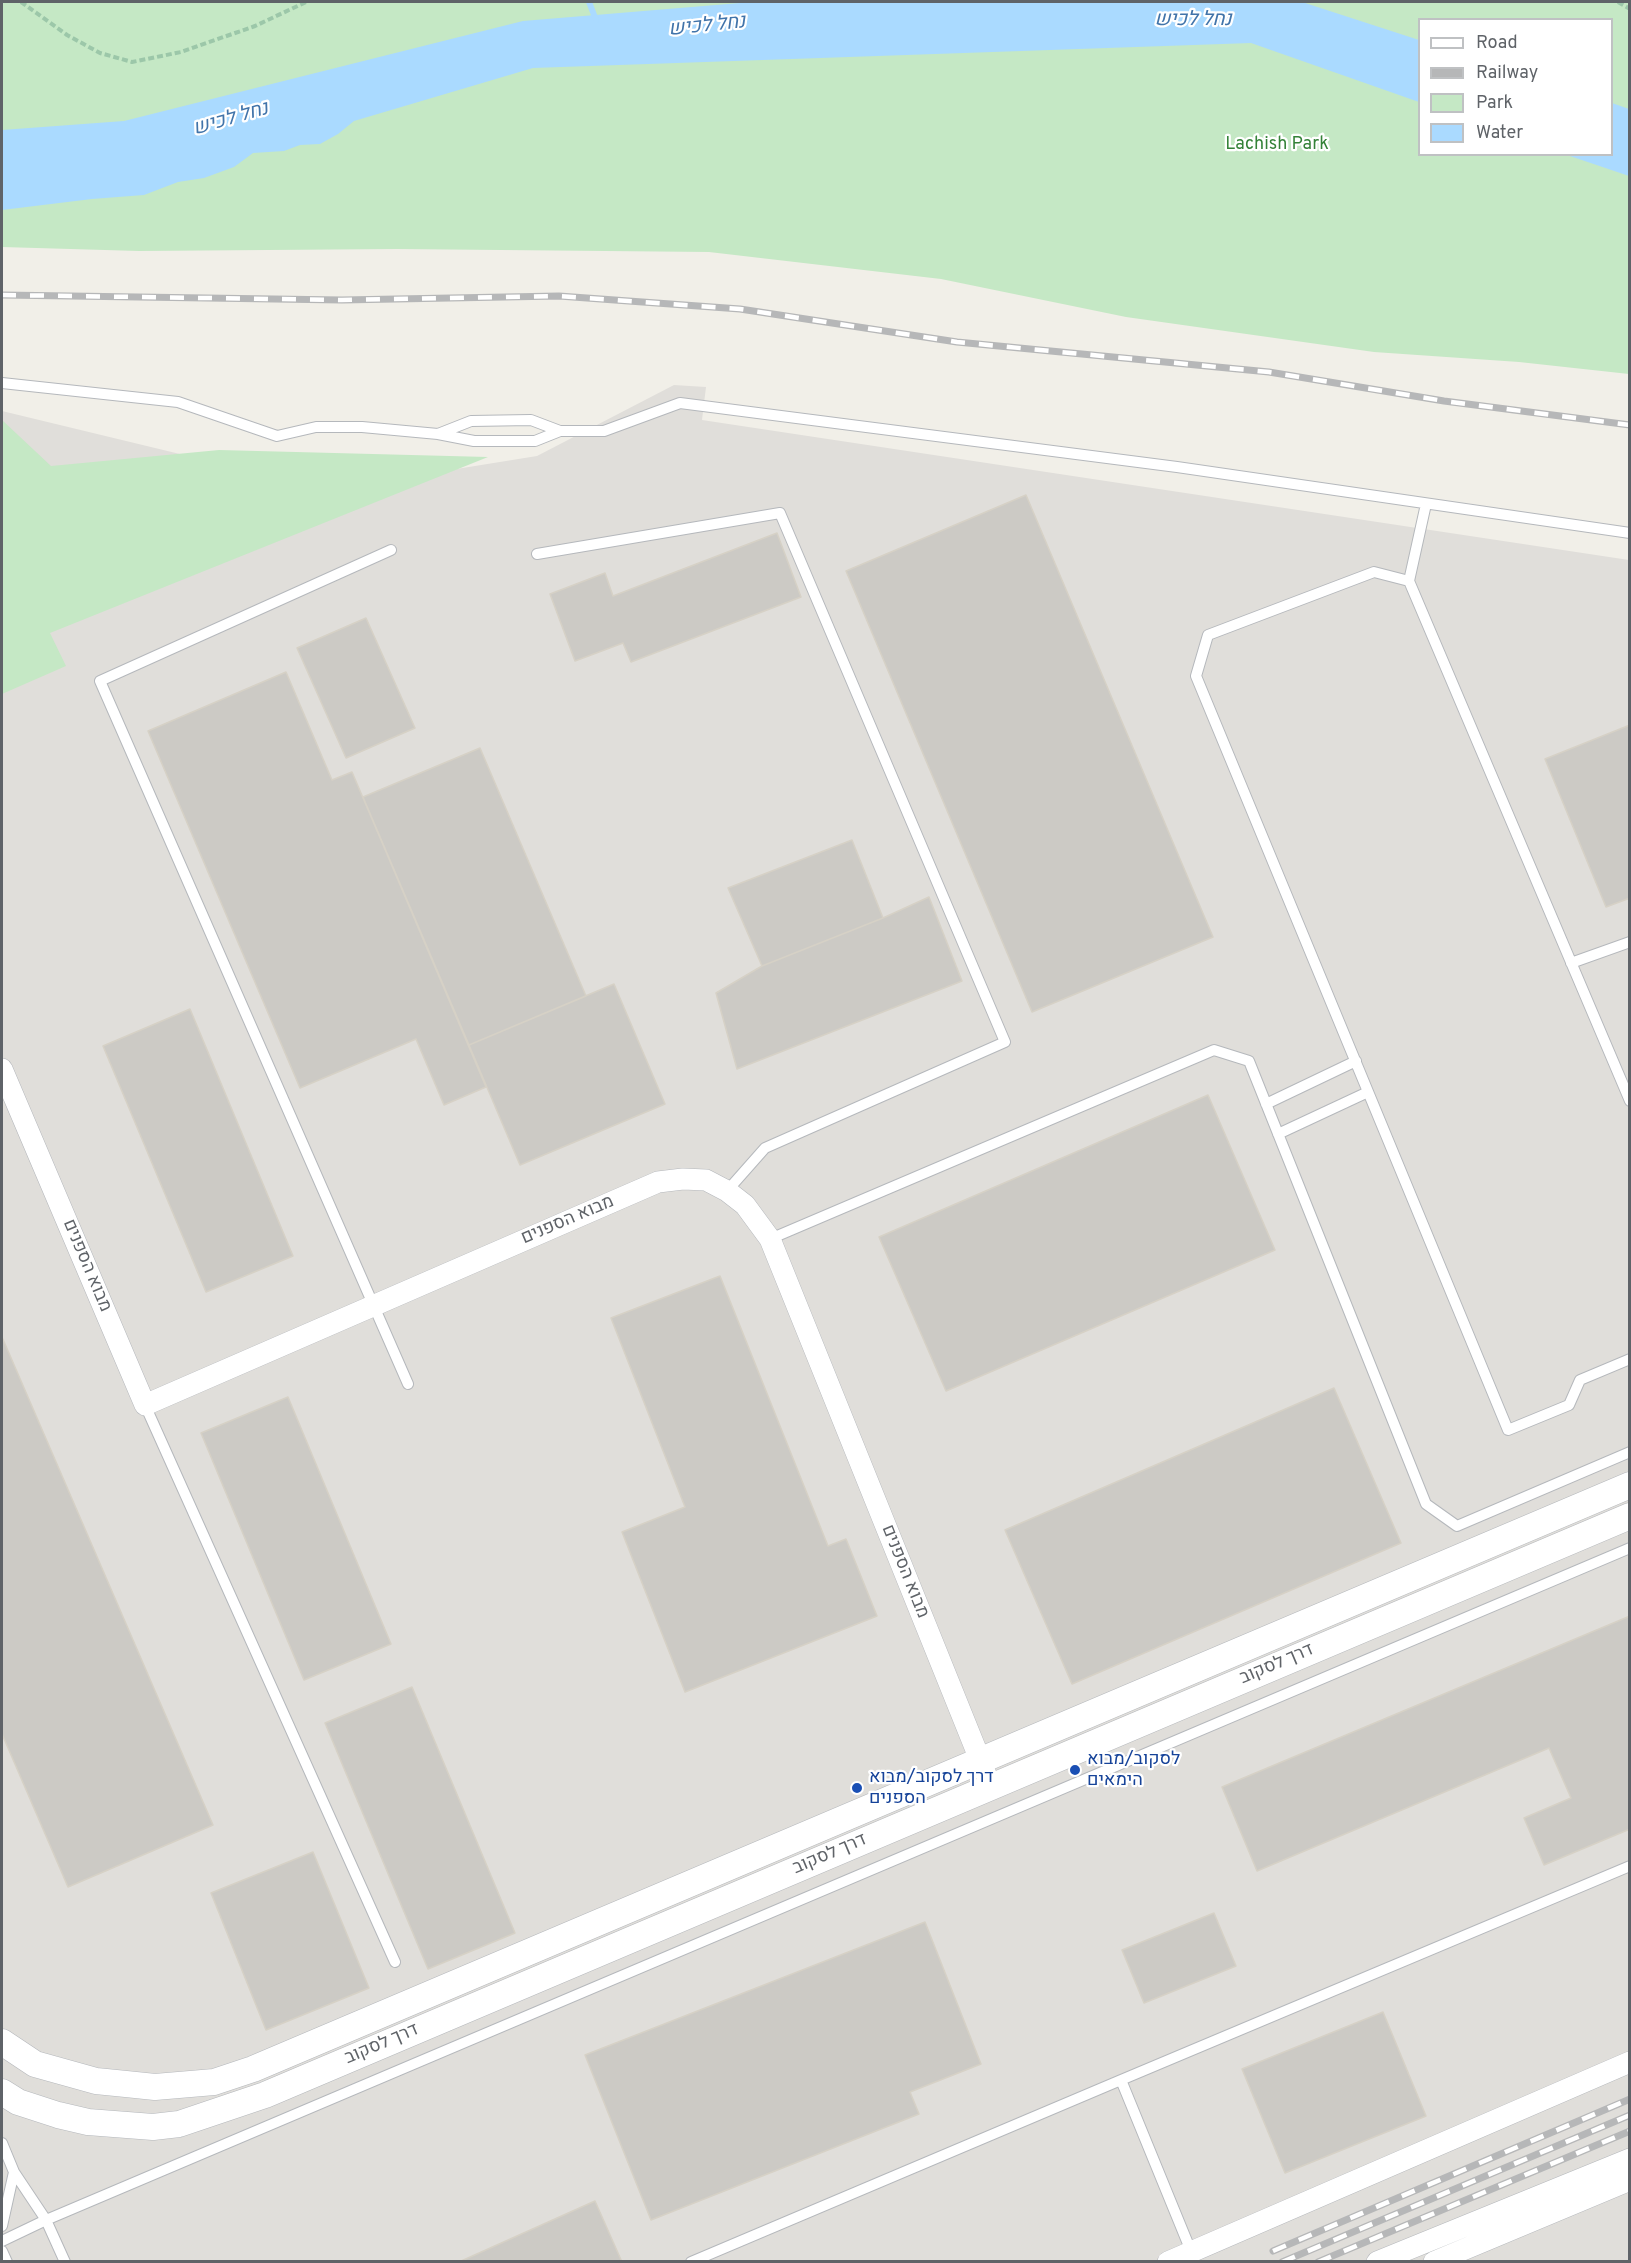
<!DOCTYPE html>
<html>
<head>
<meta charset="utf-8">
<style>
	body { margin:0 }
	#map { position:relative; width:1631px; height:2263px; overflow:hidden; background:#f1efe8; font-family:Overpass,sans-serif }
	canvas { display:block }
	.frame { position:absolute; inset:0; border:3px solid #5f6368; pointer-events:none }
	.legend { position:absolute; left:1418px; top:18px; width:195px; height:138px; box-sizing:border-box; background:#fff; border:2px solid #bfc1c3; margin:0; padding:8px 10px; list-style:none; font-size:18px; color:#5f6368 }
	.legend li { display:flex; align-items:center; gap:12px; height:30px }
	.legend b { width:30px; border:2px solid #bfc1c3 }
</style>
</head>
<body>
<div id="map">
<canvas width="1631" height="2263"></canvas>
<div class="frame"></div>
<ul class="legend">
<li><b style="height:8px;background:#fff"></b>Road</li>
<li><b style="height:8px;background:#b6b7b8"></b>Railway</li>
<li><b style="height:16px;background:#c5e8c5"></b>Park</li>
<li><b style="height:16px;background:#aadaff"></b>Water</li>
</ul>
</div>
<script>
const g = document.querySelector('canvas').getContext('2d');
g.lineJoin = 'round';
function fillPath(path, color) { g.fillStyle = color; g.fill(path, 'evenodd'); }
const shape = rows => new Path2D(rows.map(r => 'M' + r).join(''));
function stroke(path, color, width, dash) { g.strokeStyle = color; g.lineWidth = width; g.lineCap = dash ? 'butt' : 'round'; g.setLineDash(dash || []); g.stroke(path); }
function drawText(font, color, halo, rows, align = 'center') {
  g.font = font + ' Overpass,Heebo,sans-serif'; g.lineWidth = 4.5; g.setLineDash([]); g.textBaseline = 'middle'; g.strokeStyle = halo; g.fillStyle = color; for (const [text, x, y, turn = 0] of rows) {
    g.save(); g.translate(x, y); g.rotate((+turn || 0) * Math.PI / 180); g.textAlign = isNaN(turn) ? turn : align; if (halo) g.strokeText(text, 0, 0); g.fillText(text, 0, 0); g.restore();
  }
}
fillPath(shape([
	[674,385,706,387,702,420,1629,560,1629,2261,2,2262,2,411,184,455,351,486,537,456]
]), '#e0deda');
fillPath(shape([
	[2,2,1629,2,1629,374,1519,362,1374,352,1126,317,941,279,709,252,397,249,139,251,2,247],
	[1420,20,1612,20,1612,154,1420,154],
	[2,420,51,466,219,450,488,457,50,633,66,666,2,694]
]), '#c5e8c5');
fillPath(shape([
	[752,2,1302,2,1419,40,1419,102,1251,43,533,68,354,121,338,134,320,144,300,145,284,151,253,153,234,167,204,178,178,182,144,195,92,199,2,210,2,130,124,121,523,21],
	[1612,103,1629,109,1629,176,1567,155,1612,154]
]), '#aadaff');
stroke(shape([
	[589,2,596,20]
]), '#aadaff', 6);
const building = shape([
	[1026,495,1213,937,1032,1012,846,571,1026,495],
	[777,533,801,597,631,662,623,643,575,661,550,594,605,573,613,596,777,533],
	[366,618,415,728,346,758,297,648,366,618],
	[286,672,332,780,352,772,486,1087,444,1105,416,1039,300,1088,148,731,286,672],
	[1630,725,1630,898,1606,907,1545,759,1630,725],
	[480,748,586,996,469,1045,363,797,480,748],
	[852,840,883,918,762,966,728,888,852,840],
	[929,897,962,981,737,1069,716,993,762,966,883,918,929,897],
	[614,984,665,1104,520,1165,469,1045,614,984],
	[190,1009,293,1256,206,1292,103,1046,190,1009],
	[1208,1095,1275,1250,946,1391,879,1237,1208,1095],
	[720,1276,828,1546,846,1539,877,1616,685,1692,622,1532,685,1507,611,1318,720,1276],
	[2,1337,213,1825,68,1887,2,1734,2,1337],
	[1334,1388,1401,1543,1072,1684,1005,1530,1334,1388],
	[288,1397,391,1644,304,1680,201,1433,288,1397],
	[1630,1616,1630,1829,1544,1865,1524,1818,1571,1798,1549,1748,1257,1871,1222,1787,1630,1616],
	[412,1687,515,1933,428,1969,325,1723,412,1687],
	[313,1852,369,1988,266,2030,211,1893,313,1852],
	[1214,1913,1236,1966,1144,2003,1122,1950,1214,1913],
	[925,1922,981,2064,910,2092,919,2114,651,2220,585,2055,925,1922],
	[1383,2012,1426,2116,1285,2173,1242,2069,1383,2012],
	[595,2201,622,2262,459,2262,595,2201]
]);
fillPath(building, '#cccac5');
stroke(building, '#d6d1c6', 1.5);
const service = shape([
	[2,383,178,402,277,436,316,427,362,427,438,434],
	[560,431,535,441,474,441,438,434,471,421,531,420,560,431,604,431,680,403,1177,467,1630,533],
	[1426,504,1409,581,1630,1101],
	[391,550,100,681,408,1384],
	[537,554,780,513,1005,1042,765,1148,727,1191],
	[1409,581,1374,572,1208,635,1196,676,1508,1430,1569,1405,1580,1380,1630,1359],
	[1571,963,1630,942],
	[1266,1104,1356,1061],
	[1278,1134,1368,1092],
	[770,1239,1214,1050,1249,1061,1426,1504,1457,1526,1630,1452],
	[145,1405,395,1962],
	[2,2143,14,2172,46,2220,1630,1548],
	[2,2226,14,2172],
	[2,2241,46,2220,65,2262],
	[2,2251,7,2262],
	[1193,2256,1121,2080,1630,1866],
	[691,2262,1121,2080]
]);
const minor = shape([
	[2,1069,145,1405,658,1182,683,1179,706,1180,727,1191,745,1205,770,1239,991,1787],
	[1168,2262,1630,2062],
	[1377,2262,1630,2159],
	[1434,2262,1630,2180]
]);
const tertiary = shape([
	[2,2042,35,2064,96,2081,126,2084,155,2087,214,2082,253,2069,1630,1485],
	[2,2092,18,2102,58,2115,88,2122,153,2127,179,2124,265,2095,1630,1516]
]);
stroke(service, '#b5b8bc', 12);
stroke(minor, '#b5b8bc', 22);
stroke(tertiary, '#b5b8bc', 27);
stroke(shape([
	[21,2,67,35,100,53,132,62,181,52,255,26,306,2],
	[1618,2,1630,9]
]), '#9cc7a9', 4, [6, 3]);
stroke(service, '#fff', 10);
stroke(minor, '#fff', 21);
stroke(tertiary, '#fff', 26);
const rail = shape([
	[2,295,342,300,559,296,740,309,957,342,1269,372,1444,401,1630,425],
	[1273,2251,1630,2099],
	[1282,2262,1630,2115],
	[1318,2262,1630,2131]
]);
stroke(rail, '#b6b7b8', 7);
stroke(rail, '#fff', 4.5, [14]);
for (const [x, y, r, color] of [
	[1075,1770,6,"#1a4fb4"],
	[857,1788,6,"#1a4fb4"]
]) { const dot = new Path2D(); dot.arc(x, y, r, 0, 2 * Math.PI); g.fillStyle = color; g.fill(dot); stroke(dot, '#fff', 2); }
drawText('18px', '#348238', '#fff', [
	["Lachish Park",1277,145]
]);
drawText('18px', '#5f6368', '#fff', [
	["מבוא הספנים",568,1221,-23],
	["מבוא הספנים",86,1266,67],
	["מבוא הספנים",904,1572,68],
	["דרך לסקוב",1277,1665,-23],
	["דרך לסקוב",830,1855,-23],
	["דרך לסקוב",382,2045,-23]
]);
drawText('18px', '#164399', '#fff', [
	["לסקוב/מבוא",1087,1760],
	["הימאים",1087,1781],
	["דרך לסקוב/מבוא",869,1778],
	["הספנים",869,1799]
], 'left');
drawText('italic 20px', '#4174aa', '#fff', [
	["נחל לכיש",1193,21],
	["נחל לכיש",707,27,-6],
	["נחל לכיש",231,120,-16]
]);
</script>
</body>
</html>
